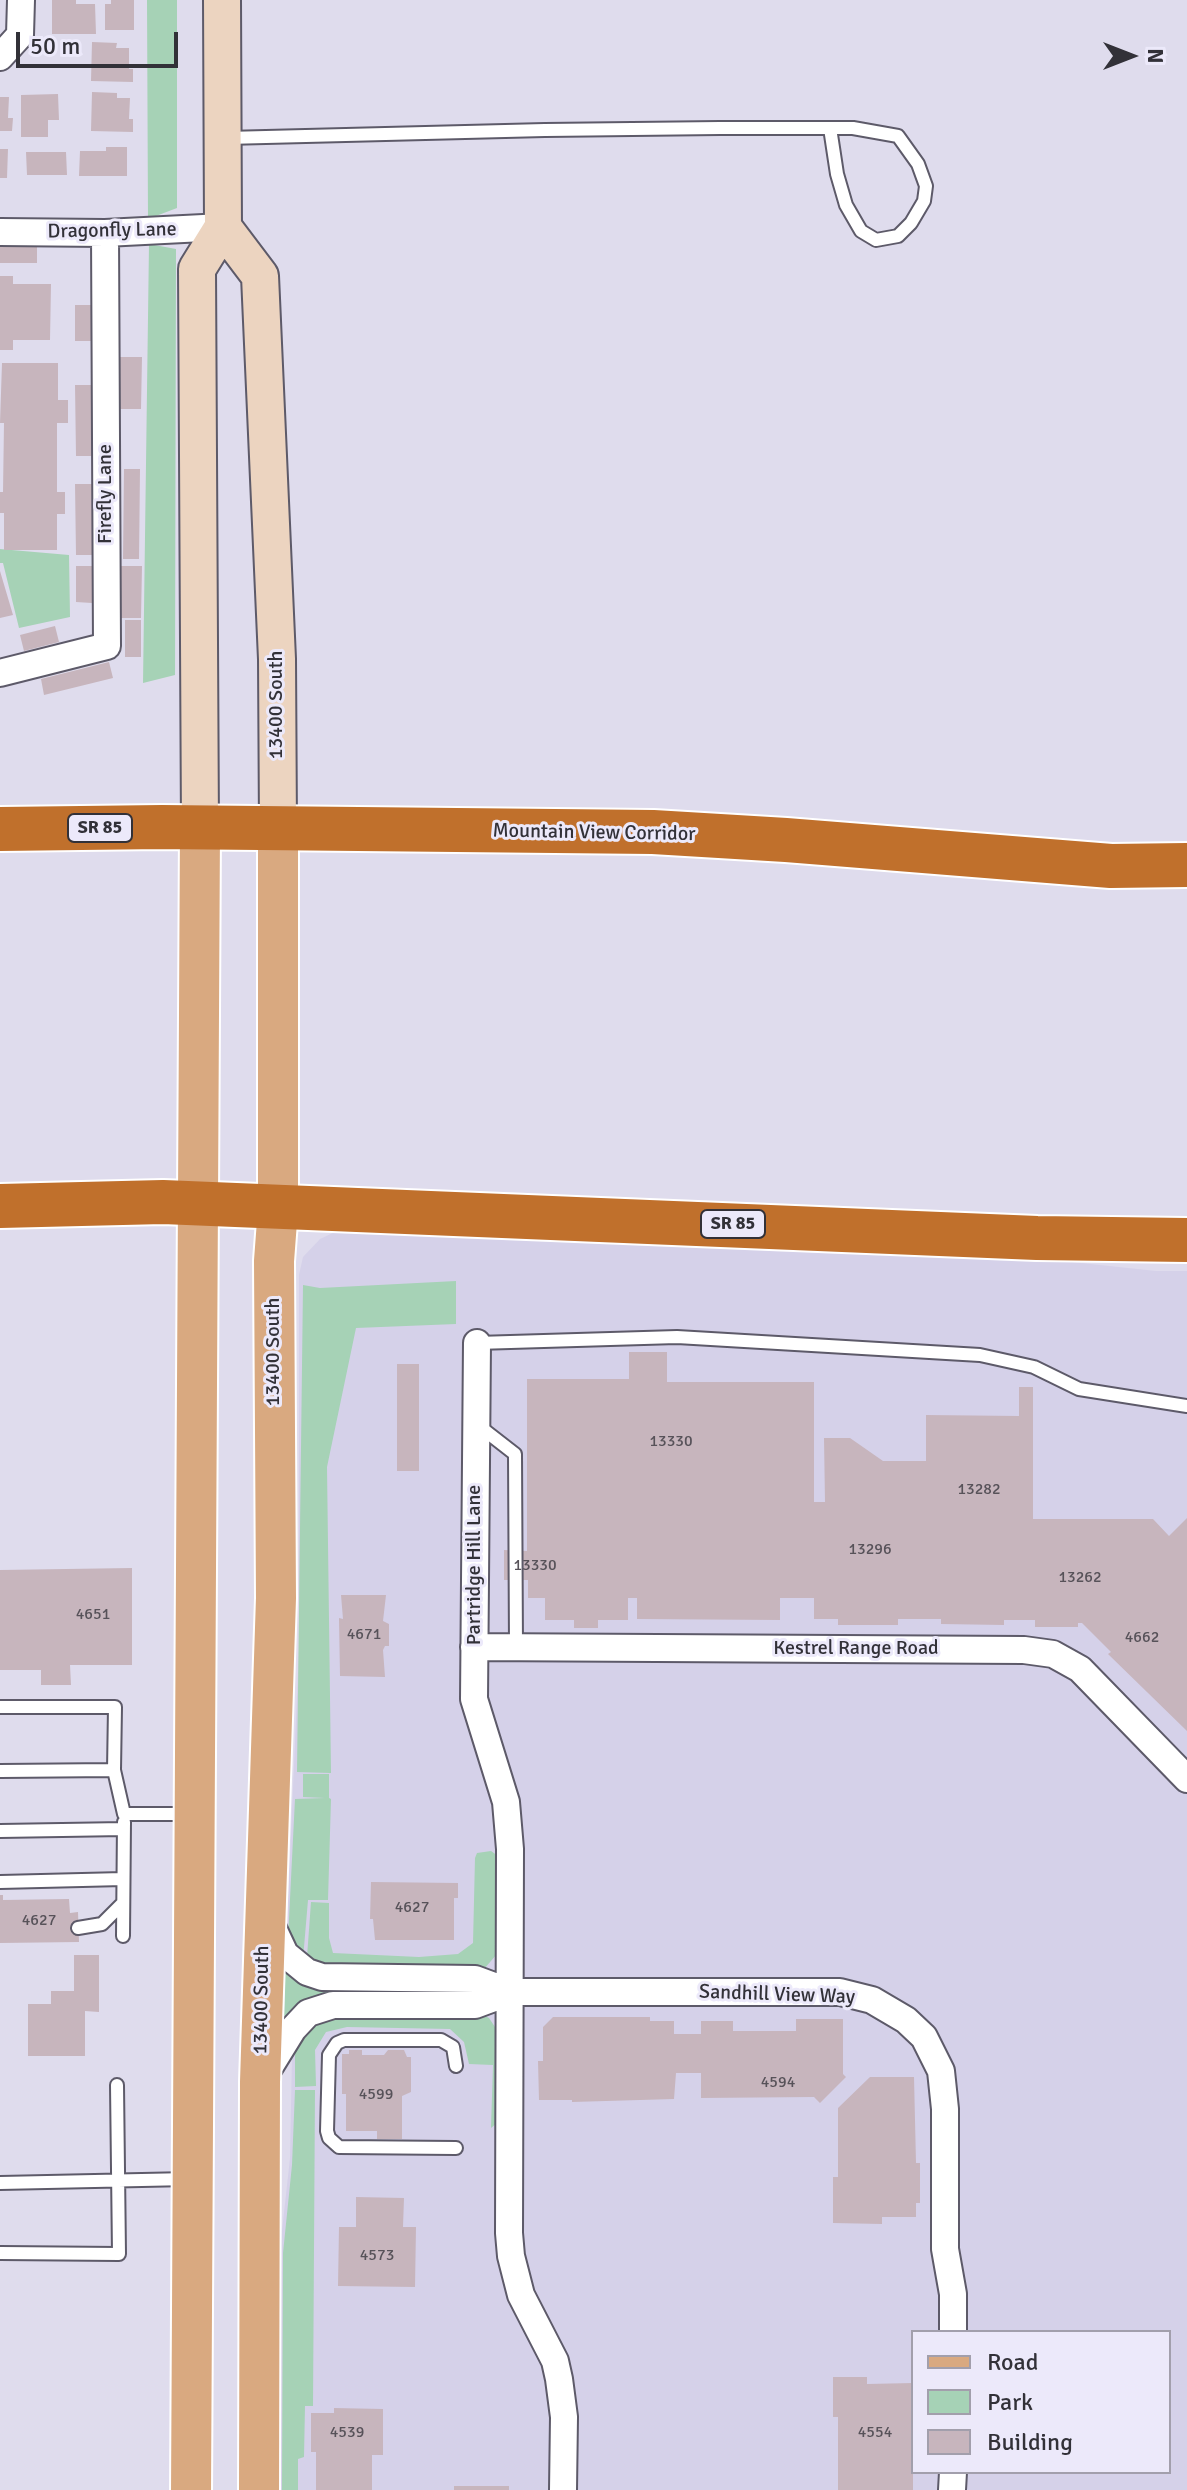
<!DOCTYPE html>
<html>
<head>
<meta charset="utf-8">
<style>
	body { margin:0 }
	#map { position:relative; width:1187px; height:2490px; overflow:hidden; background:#dfdced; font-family:Signika,sans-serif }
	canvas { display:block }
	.legend { position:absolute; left:911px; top:2330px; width:260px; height:144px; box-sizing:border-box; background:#ece9fa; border:2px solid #a29fac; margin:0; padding:10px 14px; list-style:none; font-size:24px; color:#323138 }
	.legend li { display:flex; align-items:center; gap:16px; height:40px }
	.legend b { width:40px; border:2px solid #a29fac }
	.north { position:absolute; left:1091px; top:16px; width:80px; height:80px; -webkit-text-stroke:6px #ece9fa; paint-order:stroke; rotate:90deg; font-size:22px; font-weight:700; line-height:32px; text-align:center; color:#323138 }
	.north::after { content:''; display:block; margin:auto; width:28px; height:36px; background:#323138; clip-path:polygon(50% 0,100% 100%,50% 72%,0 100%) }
	.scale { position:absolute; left:16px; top:32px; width:162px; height:36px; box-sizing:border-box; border:4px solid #323138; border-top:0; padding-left:10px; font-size:24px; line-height:28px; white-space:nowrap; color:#323138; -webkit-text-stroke:6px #ece9fa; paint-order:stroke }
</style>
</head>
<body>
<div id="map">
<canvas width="1187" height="2490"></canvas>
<ul class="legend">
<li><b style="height:10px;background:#d9a980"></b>Road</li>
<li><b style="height:22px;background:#a6d2b6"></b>Park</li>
<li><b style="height:22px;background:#c7b5bd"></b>Building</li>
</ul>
<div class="north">N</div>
<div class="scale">50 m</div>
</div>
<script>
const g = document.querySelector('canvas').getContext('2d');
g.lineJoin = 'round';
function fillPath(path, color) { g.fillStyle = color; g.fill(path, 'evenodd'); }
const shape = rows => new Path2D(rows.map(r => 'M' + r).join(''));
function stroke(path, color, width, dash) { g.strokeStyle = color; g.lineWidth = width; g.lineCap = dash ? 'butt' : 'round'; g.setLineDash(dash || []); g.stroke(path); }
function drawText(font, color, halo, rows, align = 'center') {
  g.font = font + ' Signika,sans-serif'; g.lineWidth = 6; g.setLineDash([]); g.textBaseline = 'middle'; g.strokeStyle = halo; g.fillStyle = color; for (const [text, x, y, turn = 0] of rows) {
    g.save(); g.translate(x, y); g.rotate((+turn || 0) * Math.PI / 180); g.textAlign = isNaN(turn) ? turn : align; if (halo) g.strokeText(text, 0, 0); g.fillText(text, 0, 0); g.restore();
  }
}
fillPath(shape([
	[337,1231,1016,1256,1156,1271,1187,1271,1187,2490,279,2490,280,2249,290,2158,292,2055,283,2017,299,1650,299,1275,303,1257,320,1239],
	[913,2332,1169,2332,1169,2472,913,2472]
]), '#d5d1e9');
fillPath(shape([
	[147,0,177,0,177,208,148,219],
	[149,244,176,249,175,675,143,683],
	[0,549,69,555,70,617,19,628,3,563,0,563],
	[456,1281,456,1324,356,1328,327,1467,331,1773,297,1772,303,1285,320,1288],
	[303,1774,329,1774,329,1798,331,1799,328,1900,308,1900,303,1959,288,1939,295,1799,325,1798,303,1797],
	[491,1851,498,1856,497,1954,484,1969,318,1964,307,1957,311,1902,329,1903,329,1938,333,1953,419,1957,458,1954,473,1943,475,1858,477,1853],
	[285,1970,472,1986,472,1999,287,2021,284,2018],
	[332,2011,479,2013,489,2018,497,2030,498,2122,491,2128,493,2065,469,2064,464,2042,450,2029,347,2027,326,2032,315,2050,316,2086,295,2087,295,2046,310,2021],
	[295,2090,315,2090,313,2406,305,2406,304,2457,298,2459,298,2490,282,2490,283,2253,292,2165]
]), '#a6d2b6');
fillPath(shape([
	[52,0,76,0,76,4,95,4,96,34,52,34],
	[111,0,134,0,134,30,105,30,105,4,111,4],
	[92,42,117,43,116,48,129,48,129,69,133,69,133,82,91,81],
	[92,92,117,93,117,98,130,98,129,119,133,119,133,132,91,131],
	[58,94,59,120,48,120,48,137,21,137,21,95],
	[0,97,9,97,8,118,13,118,12,131,0,131],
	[106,147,127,147,127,176,79,176,80,151,106,151],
	[0,149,8,149,7,178,0,178],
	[26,152,66,152,67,175,27,175],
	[0,247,37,247,37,263,0,263],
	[0,276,13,276,13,284,51,284,50,340,13,340,13,350,0,350],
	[75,305,91,305,91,341,75,341],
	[119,357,142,357,141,409,119,409],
	[2,363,58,363,58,400,68,400,68,423,57,423,57,492,65,492,65,514,57,514,57,550,4,550,4,513,0,513,0,492,3,492,4,423,0,423],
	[75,385,92,385,92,456,76,456],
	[124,469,140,469,139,559,123,559],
	[75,484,92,484,92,555,76,555],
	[76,566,92,566,92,603,76,602],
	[119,566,142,566,141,618,119,618],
	[0,571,13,615,0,618],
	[125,620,141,620,141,657,125,657],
	[55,626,59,642,24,651,20,635],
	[109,662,113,678,44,695,41,679],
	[629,1352,667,1352,667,1382,814,1382,814,1502,825,1502,824,1438,850,1438,883,1461,926,1461,926,1415,1019,1416,1019,1387,1033,1387,1033,1519,1153,1519,1169,1536,1187,1518,1187,1731,1108,1654,1111,1652,1082,1623,1078,1623,1078,1627,1035,1627,1035,1620,1004,1620,1004,1625,941,1624,941,1619,898,1619,898,1625,838,1625,838,1619,814,1619,814,1598,780,1598,780,1620,637,1619,637,1598,628,1598,628,1620,598,1620,598,1628,574,1628,574,1620,545,1620,545,1598,528,1598,528,1580,504,1580,504,1550,527,1551,527,1379,629,1379],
	[397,1364,419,1364,419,1471,397,1471],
	[132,1568,132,1665,70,1665,71,1685,41,1685,41,1670,0,1670,0,1570],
	[341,1595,386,1595,383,1621,389,1624,389,1646,385,1646,383,1650,385,1677,340,1676,339,1618,343,1619],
	[371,1882,458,1883,458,1898,454,1898,454,1940,375,1940,373,1919,370,1919],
	[0,1895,3,1895,3,1900,69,1899,70,1913,78,1912,79,1942,0,1943],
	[74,1955,99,1955,99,2012,85,2011,85,2056,28,2056,28,2004,51,2004,51,1991,74,1991],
	[553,2017,650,2017,650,2021,674,2021,674,2034,701,2034,701,2021,733,2021,733,2031,796,2031,796,2019,843,2019,843,2074,846,2077,820,2103,814,2097,701,2098,701,2073,676,2073,674,2099,572,2102,572,2100,539,2100,538,2061,543,2061,543,2027],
	[349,2050,362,2050,362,2055,384,2055,388,2050,404,2050,407,2057,411,2057,411,2092,402,2096,402,2139,377,2139,377,2131,346,2131,346,2094,342,2094,342,2054,349,2054],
	[870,2077,914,2077,916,2163,920,2163,920,2203,916,2203,916,2217,882,2217,882,2224,833,2223,833,2177,838,2177,838,2108],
	[356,2197,404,2198,403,2227,416,2227,415,2287,338,2286,339,2227,356,2227],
	[833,2377,867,2377,867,2384,913,2383,913,2490,838,2490,838,2417,833,2417],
	[334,2408,383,2409,383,2455,372,2455,372,2490,316,2490,316,2452,311,2452,311,2413,334,2413],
	[454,2486,509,2486,509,2490,454,2490]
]), '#c7b5bd');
const lane = shape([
	[226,138,545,130,720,128,853,128,898,136,918,164,926,186,924,201,911,223,898,236,876,240,861,231,846,205,837,174,830,128],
	[477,1343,677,1337,980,1355,1034,1367,1079,1389,1187,1406],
	[479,1426,515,1454,516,1647],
	[0,1707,115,1707,114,1770,124,1814,191,1814],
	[0,1771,114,1770],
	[0,1831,124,1829],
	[0,1882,123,1879],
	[78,1928,102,1924,123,1903],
	[123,1936,124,1822],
	[456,2148,339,2147,329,2138,327,2131,329,2055,337,2043,344,2040,441,2040,453,2047,456,2066],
	[0,2183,189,2179],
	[0,2253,119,2254,117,2085]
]);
const street = shape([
	[0,57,20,35,21,0],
	[0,232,105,233,223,227],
	[0,673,107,646,105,233],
	[477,1343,474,1699,506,1802,510,1849,509,2233,511,2256,521,2295,555,2361,559,2379,564,2417,563,2490],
	[474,1647,1024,1650,1053,1654,1080,1669,1187,1779],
	[269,1920,285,1954,307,1972,322,1977,475,1979,510,1992],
	[264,2076,293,2029,308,2013,333,2005,475,2005,510,1992,840,1992,872,2000,906,2020,924,2037,941,2071,945,2109,945,2249,953,2294,953,2332],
	[952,2490,953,2472]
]);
const secondary = shape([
	[223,227,260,276,277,659,278,828],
	[200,828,197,269,223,227,222,0]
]);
const primary = shape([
	[191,2490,200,828],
	[259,2490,260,2082,276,1598,274,1261,278,1208,278,828]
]);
const highway = shape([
	[0,829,162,827,653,832,786,840,1111,866,1187,865],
	[0,1206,163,1202,1037,1238,1187,1240]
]);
stroke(lane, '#5d5a69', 16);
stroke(street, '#5d5a69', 30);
stroke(secondary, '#5d5a69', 40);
stroke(primary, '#fff', 44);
stroke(highway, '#fff', 48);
stroke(lane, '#fff', 12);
stroke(street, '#fff', 26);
stroke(secondary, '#ecd4c0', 36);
stroke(primary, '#d9a980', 40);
stroke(highway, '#c0702c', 44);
drawText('16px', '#575259', null, [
	["13330",671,1442],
	["13282",979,1490],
	["13296",870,1550],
	["13330",535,1566],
	["13262",1080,1578],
	["4651",93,1615],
	["4671",364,1635],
	["4662",1142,1638],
	["4627",412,1908],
	["4627",39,1921],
	["4594",778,2083],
	["4599",376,2095],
	["4573",377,2256],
	["4539",347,2433],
	["4554",875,2433]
]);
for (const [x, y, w] of [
	[100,828,64],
	[733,1224,64]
]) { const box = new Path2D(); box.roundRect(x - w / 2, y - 14, w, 28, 6); g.fillStyle = '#ece9fa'; g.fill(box); stroke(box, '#323138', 2); }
drawText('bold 18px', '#323138', null, [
	["SR 85",100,828],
	["SR 85",733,1224]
]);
drawText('20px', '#323138', '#ece9fa', [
	["Dragonfly Lane",112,231,-1],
	["Firefly Lane",106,494,-90],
	["13400 South",277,705,-90],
	["Mountain View Corridor",594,833,1],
	["13400 South",274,1352,-90],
	["Partridge Hill Lane",475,1565,-90],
	["Kestrel Range Road",856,1649],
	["Sandhill View Way",777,1995,2],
	["13400 South",262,2000,-89]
]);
</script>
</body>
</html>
